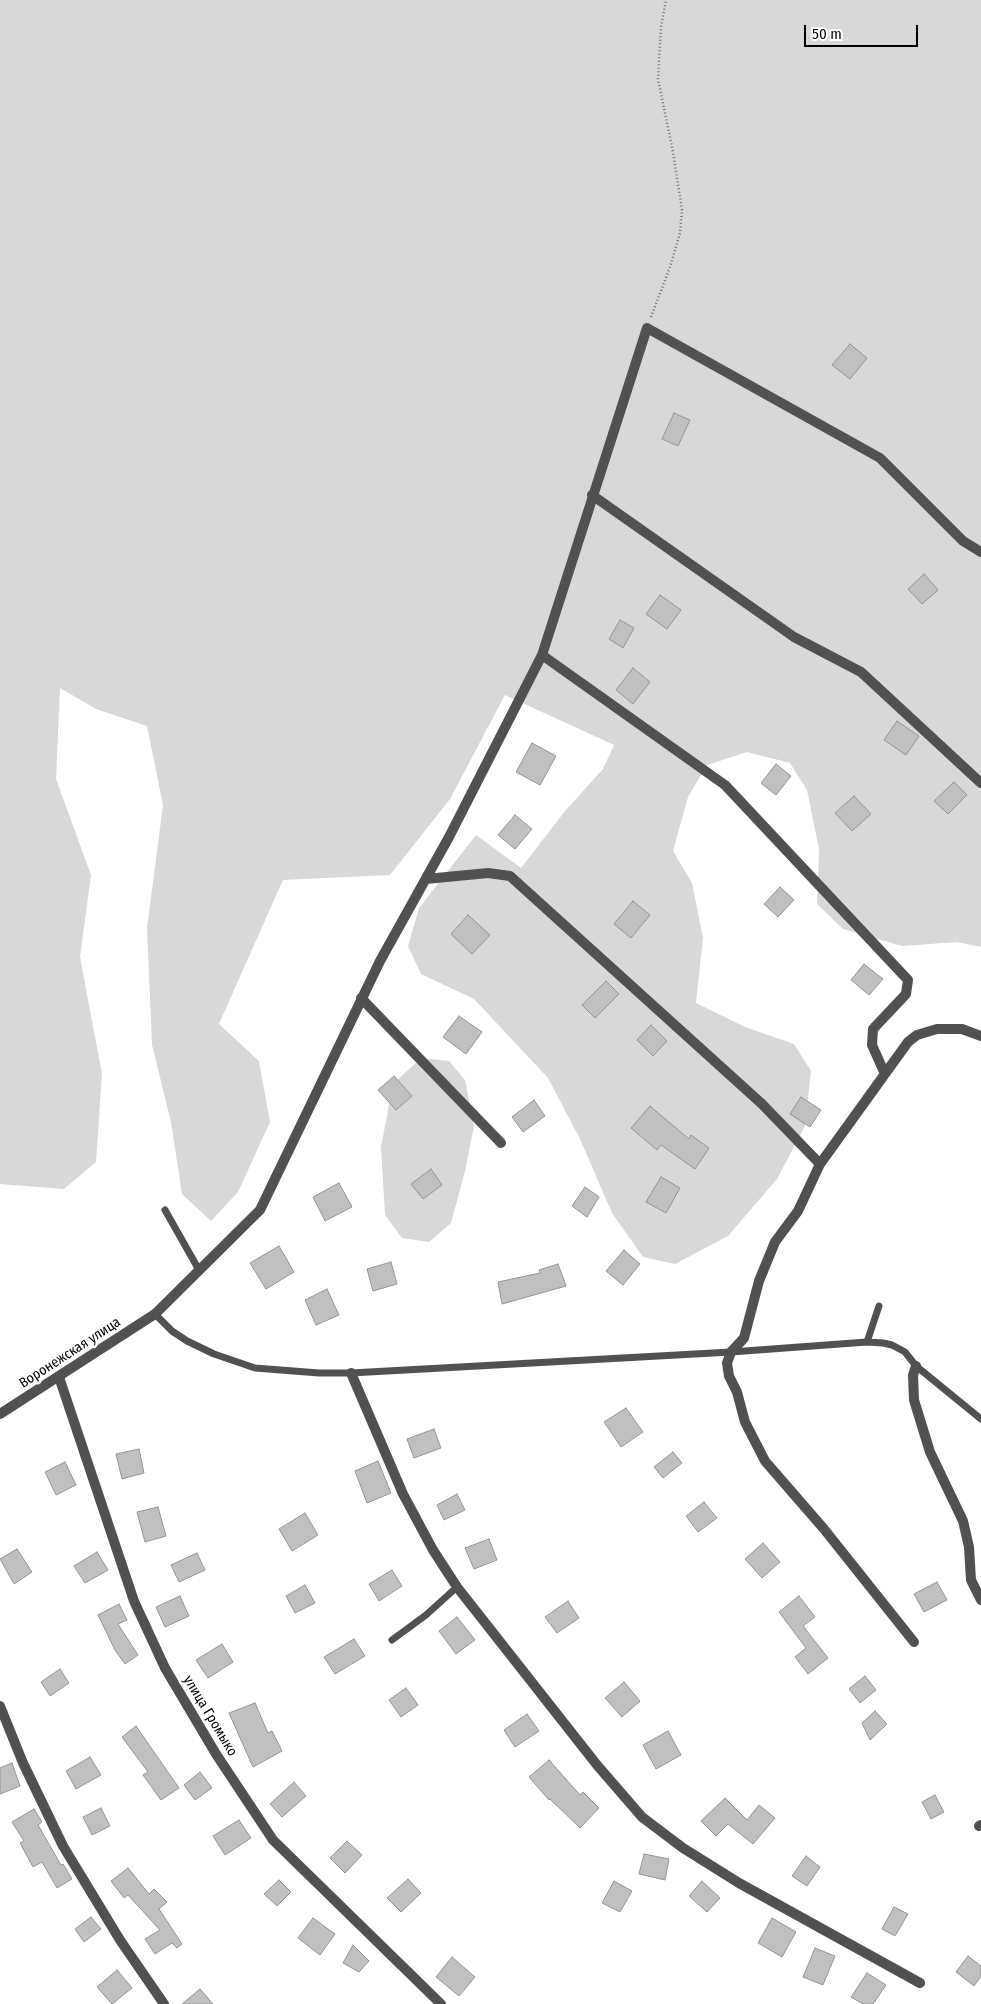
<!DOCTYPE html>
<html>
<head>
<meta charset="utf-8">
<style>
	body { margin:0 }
	#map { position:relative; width:981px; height:2004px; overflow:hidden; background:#fff; font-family:"Fira Sans Condensed",sans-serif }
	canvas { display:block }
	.scale { position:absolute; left:804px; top:25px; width:114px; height:22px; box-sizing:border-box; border:2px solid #000; border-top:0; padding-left:6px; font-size:15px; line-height:18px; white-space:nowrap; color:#000; -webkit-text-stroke:4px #fff; paint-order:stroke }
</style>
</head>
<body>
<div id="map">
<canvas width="981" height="2004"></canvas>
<div class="scale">50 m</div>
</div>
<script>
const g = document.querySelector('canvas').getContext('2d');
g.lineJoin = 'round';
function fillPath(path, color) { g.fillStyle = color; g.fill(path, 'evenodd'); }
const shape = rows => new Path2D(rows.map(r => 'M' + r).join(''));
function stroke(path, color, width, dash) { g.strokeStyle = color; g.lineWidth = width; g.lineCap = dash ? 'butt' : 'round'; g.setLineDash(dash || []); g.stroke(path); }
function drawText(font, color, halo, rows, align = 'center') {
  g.font = font + ' "Fira Sans Condensed",sans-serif'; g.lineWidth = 5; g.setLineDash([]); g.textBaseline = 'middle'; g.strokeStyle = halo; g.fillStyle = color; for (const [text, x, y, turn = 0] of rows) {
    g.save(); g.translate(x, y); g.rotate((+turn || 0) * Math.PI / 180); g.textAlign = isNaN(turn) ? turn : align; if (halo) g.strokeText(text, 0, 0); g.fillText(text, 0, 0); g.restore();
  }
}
fillPath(shape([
	[0,0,981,0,981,947,957,942,902,946,843,929,817,904,819,849,807,790,790,763,747,752,707,765,688,797,673,851,692,883,703,938,696,1003,745,1027,794,1044,811,1071,805,1126,777,1179,728,1236,675,1264,643,1257,612,1213,580,1139,548,1078,474,999,421,974,408,946,419,908,476,835,521,868,565,811,603,769,614,745,505,695,450,799,390,875,283,880,219,1024,259,1061,270,1122,238,1192,211,1221,182,1194,171,1122,152,1045,147,928,163,805,147,726,96,709,60,688,56,779,91,875,80,957,102,1074,96,1162,64,1189,0,1184],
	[421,1058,449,1061,465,1080,474,1126,465,1171,451,1223,429,1242,402,1238,385,1215,381,1147,393,1084]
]), '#d8d8d8');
const building = shape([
	[850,344,867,358,850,379,832,365,850,344],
	[674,413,690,420,678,446,662,439,674,413],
	[924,574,938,590,922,604,908,589,924,574],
	[660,595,681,610,667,629,646,614,660,595],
	[620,620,634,628,623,648,609,639,620,620],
	[633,668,650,682,633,704,616,690,633,668],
	[897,721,919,736,906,755,884,740,897,721],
	[532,743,556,756,540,785,516,772,532,743],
	[776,764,791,776,776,795,761,783,776,764],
	[954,782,967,795,948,814,934,801,954,782],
	[854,796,871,814,852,831,835,813,854,796],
	[515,815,532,829,515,849,498,835,515,815],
	[780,887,794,900,778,917,764,904,780,887],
	[633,901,650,915,631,938,614,924,633,901],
	[468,915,490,935,472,954,451,934,468,915],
	[864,964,883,979,869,995,851,980,864,964],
	[606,981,619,994,595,1018,582,1005,606,981],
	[459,1016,482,1032,466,1054,443,1037,459,1016],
	[651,1025,667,1041,653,1056,637,1040,651,1025],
	[394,1076,412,1096,396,1110,378,1090,394,1076],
	[801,1097,821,1110,810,1127,790,1114,801,1097],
	[534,1100,545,1116,523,1132,512,1117,534,1100],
	[650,1106,689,1139,691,1135,709,1148,695,1169,661,1145,657,1150,631,1128,650,1106],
	[431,1169,442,1185,423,1199,411,1184,431,1169],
	[661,1177,680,1188,666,1213,646,1202,661,1177],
	[339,1183,352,1207,325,1221,313,1197,339,1183],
	[585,1187,599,1197,587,1217,572,1206,585,1187],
	[279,1246,294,1272,266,1289,250,1263,279,1246],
	[624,1250,640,1264,623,1285,606,1271,624,1250],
	[391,1262,397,1284,373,1291,367,1269,391,1262],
	[558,1264,566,1286,502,1304,498,1282,540,1273,539,1270,558,1264],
	[327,1289,339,1315,316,1325,305,1300,327,1289],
	[626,1408,643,1432,621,1447,604,1422,626,1408],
	[434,1429,441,1448,414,1458,407,1439,434,1429],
	[139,1449,144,1473,122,1479,116,1454,139,1449],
	[673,1452,682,1463,663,1478,654,1467,673,1452],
	[378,1461,391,1493,367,1503,355,1471,378,1461],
	[65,1462,76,1485,56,1495,45,1472,65,1462],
	[457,1494,465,1510,444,1520,437,1505,457,1494],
	[704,1502,717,1518,698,1532,686,1516,704,1502],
	[158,1507,166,1536,145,1542,137,1512,158,1507],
	[305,1513,318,1535,292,1551,279,1529,305,1513],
	[489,1539,497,1560,474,1569,465,1548,489,1539],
	[763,1543,780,1562,762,1578,745,1559,763,1543],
	[17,1549,32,1572,14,1584,0,1559,17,1549],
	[97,1552,108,1570,85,1583,74,1566,97,1552],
	[197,1553,205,1570,179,1582,171,1565,197,1553],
	[392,1570,402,1586,379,1601,369,1584,392,1570],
	[937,1582,947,1600,924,1612,914,1594,937,1582],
	[305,1585,315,1603,295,1613,286,1596,305,1585],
	[180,1596,189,1616,165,1627,156,1607,180,1596],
	[799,1596,815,1617,803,1626,828,1658,808,1674,795,1657,806,1648,779,1612,799,1596],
	[568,1601,579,1618,557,1633,545,1617,568,1601],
	[119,1604,127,1620,118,1624,138,1655,125,1664,115,1650,98,1615,119,1604],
	[457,1617,475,1640,456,1654,439,1631,457,1617],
	[354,1639,365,1656,335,1674,324,1657,354,1639],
	[222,1644,233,1662,208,1678,196,1660,222,1644],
	[60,1669,69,1683,50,1696,41,1682,60,1669],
	[865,1676,876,1690,860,1703,849,1689,865,1676],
	[624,1682,640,1701,622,1717,605,1698,624,1682],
	[406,1688,418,1705,401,1717,389,1700,406,1688],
	[255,1703,268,1733,272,1731,282,1751,253,1767,229,1713,255,1703],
	[875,1711,887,1724,870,1740,862,1723,875,1711],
	[527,1714,539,1731,515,1747,504,1730,527,1714],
	[136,1726,179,1788,161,1800,143,1775,148,1772,122,1737,136,1726],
	[668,1731,681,1755,656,1769,643,1745,668,1731],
	[90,1757,101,1775,76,1789,66,1771,90,1757],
	[549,1760,580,1795,583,1792,599,1808,580,1828,550,1799,549,1800,529,1777,549,1760],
	[12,1763,20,1786,0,1794,0,1768,12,1763],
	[200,1772,212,1788,195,1800,184,1785,200,1772],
	[294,1782,306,1796,282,1817,270,1804,294,1782],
	[935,1795,944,1812,931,1819,922,1802,935,1795],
	[725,1798,747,1820,759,1805,775,1818,753,1844,728,1824,716,1836,701,1821,725,1798],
	[101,1808,110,1826,92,1835,83,1817,101,1808],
	[34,1809,42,1822,38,1825,61,1865,63,1864,72,1879,57,1888,42,1862,33,1867,20,1843,24,1841,12,1822,34,1809],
	[239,1820,251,1838,225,1855,213,1836,239,1820],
	[347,1841,362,1855,345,1873,330,1858,347,1841],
	[644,1854,669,1859,665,1880,639,1874,644,1854],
	[806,1856,820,1867,807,1886,792,1876,806,1856],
	[128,1868,149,1894,154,1889,167,1902,159,1909,182,1944,177,1948,172,1943,155,1954,145,1939,160,1930,128,1895,124,1898,111,1881,128,1868],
	[408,1879,421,1893,401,1912,387,1898,408,1879],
	[279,1880,291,1892,277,1906,264,1894,279,1880],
	[614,1881,632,1891,620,1912,602,1903,614,1881],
	[702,1881,720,1898,707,1912,689,1896,702,1881],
	[894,1907,908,1914,895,1936,882,1929,894,1907],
	[91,1917,101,1929,84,1942,75,1929,91,1917],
	[313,1918,335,1934,320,1955,298,1938,313,1918],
	[772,1918,796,1932,782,1957,758,1943,772,1918],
	[353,1945,369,1961,359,1972,343,1963,353,1945],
	[815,1948,835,1956,823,1985,803,1977,815,1948],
	[968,1956,981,1966,981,1976,974,1986,956,1972,968,1956],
	[452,1957,475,1977,459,1996,436,1977,452,1957],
	[117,1970,132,1988,112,2004,97,1987,117,1970],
	[867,1973,886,1985,873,2004,863,2004,851,1997,867,1973],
	[200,1989,213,2004,182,2004,200,1989]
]);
fillPath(building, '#c0c0c0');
stroke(building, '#959595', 1);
stroke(shape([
	[651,317,670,267,680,233,682,210,673,152,658,79,661,27,666,0]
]), '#737373', 2.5, [1, 2.5]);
stroke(shape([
	[165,1210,199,1270],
	[155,1314,172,1331,187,1341,214,1354,255,1368,319,1373,351,1373,731,1352,867,1342,883,1343,892,1345,905,1352,916,1366,981,1419],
	[867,1342,879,1306],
	[392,1640,426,1615,457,1587]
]), '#515151', 7);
stroke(shape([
	[592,495,794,637,861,672,981,783],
	[542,655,725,785,908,980,906,994,873,1029,872,1045,885,1074],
	[426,879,488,873,510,876,762,1104,820,1164,798,1211,775,1242,759,1281,744,1338,731,1352,727,1363,729,1376,737,1392,745,1422,765,1461,824,1529,914,1642],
	[361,998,501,1143],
	[820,1164,908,1042,917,1035,937,1029,962,1029,981,1036],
	[155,1314,260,1210,380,961,449,837,542,655,647,328,880,458,963,541,981,552],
	[916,1366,913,1375,914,1400,930,1452,963,1521,969,1547,971,1580,981,1600],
	[351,1373,403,1494,433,1550,457,1587,597,1765,642,1817,683,1848,739,1883,920,1983],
	[59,1377,134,1601,165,1668,216,1754,273,1840,441,2004],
	[0,1706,23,1763,63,1846,120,1940,164,2004],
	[979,1826,981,1825]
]), '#515151', 10);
stroke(shape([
	[0,1414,155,1314]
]), '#515151', 10);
drawText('14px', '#000', '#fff', [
	["Воронежская улица",70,1353,-33],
	["улица Громыко",210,1716,59]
]);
</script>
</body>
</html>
